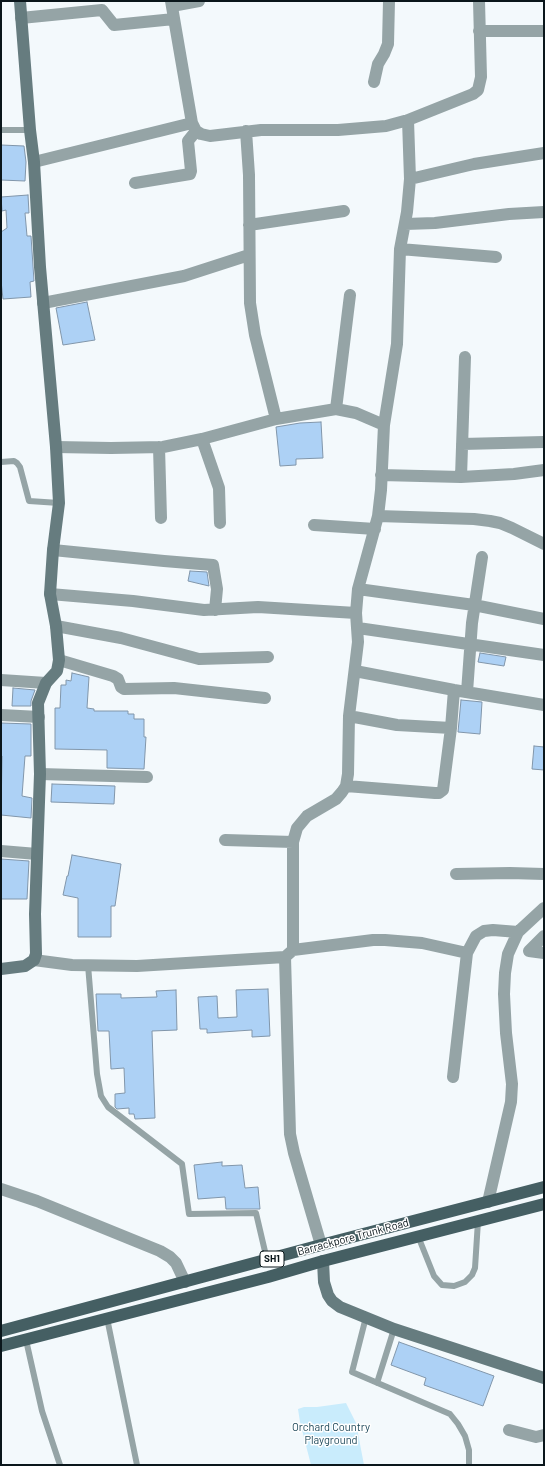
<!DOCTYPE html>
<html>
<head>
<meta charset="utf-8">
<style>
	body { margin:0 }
	#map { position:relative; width:545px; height:1466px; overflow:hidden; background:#f3f9fc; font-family:Barlow,sans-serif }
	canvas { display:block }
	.frame { position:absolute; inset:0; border:2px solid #0a161b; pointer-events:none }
</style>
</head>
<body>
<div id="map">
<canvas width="545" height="1466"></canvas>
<div class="frame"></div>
</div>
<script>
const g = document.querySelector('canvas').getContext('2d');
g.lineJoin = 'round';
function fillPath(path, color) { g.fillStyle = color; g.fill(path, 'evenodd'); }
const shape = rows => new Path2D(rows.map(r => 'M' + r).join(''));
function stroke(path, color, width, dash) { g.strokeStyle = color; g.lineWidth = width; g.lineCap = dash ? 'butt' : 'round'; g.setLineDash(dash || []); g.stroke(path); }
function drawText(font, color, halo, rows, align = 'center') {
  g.font = font + ' Barlow,sans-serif'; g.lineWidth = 3; g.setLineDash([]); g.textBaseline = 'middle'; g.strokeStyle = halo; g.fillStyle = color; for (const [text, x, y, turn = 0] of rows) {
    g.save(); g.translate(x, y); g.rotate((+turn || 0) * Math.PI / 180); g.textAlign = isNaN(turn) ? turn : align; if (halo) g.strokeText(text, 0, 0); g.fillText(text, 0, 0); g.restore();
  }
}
fillPath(shape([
	[346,1403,356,1423,364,1465,311,1465,300,1422,298,1409,304,1407,317,1407]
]), '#c9ecfc');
const building = shape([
	[1,145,24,146,26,162,25,181,1,180,1,145],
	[28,195,29,213,25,213,27,236,31,236,34,281,30,282,31,297,3,299,1,281,1,232,7,228,6,210,2,211,1,197,28,195],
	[87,302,95,340,63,345,56,308,87,302],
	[321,422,323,458,296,459,296,465,280,466,276,427,300,423,321,422],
	[190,571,207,572,209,586,188,581,190,571],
	[480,653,506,657,504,666,478,662,480,653],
	[72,673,89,677,87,708,94,709,94,711,128,711,128,714,134,714,134,719,144,719,144,737,146,737,144,769,107,768,107,750,55,749,55,708,60,708,61,685,66,685,66,680,71,681,72,673],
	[13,688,35,690,31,701,31,706,12,706,13,688],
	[461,700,482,702,480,734,458,732,461,700],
	[1,723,31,724,31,756,25,756,22,796,32,798,31,818,1,815,2,756,1,756,1,723],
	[534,746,544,747,544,770,532,769,534,746],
	[52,784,115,786,114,804,51,802,52,784],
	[72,855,121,864,115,906,111,906,111,937,78,937,78,898,63,895,67,876,68,876,72,855],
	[1,859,29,861,27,899,1,899,1,859],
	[268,989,270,1036,252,1037,252,1030,207,1033,207,1029,200,1029,198,997,217,996,218,1018,237,1017,236,990,268,989],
	[176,990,177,1030,152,1031,155,1118,135,1119,134,1114,129,1114,129,1108,117,1109,115,1107,115,1094,125,1093,124,1068,111,1069,109,1031,98,1031,96,994,121,994,121,998,157,997,156,991,176,990],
	[222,1162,222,1166,242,1165,245,1188,258,1187,260,1209,226,1209,225,1197,198,1199,194,1165,222,1162],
	[399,1342,494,1376,483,1406,424,1385,426,1378,391,1365,399,1342]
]);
fillPath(building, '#add1f5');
stroke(building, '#8196aa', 1);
stroke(shape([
	[1,130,30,130],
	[1,462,14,461,17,463,20,467,29,501,59,503],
	[88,965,97,1074,101,1096,108,1107,182,1164,189,1214,256,1213,267,1260],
	[418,1236,434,1276,442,1285,454,1286,465,1282,472,1275,475,1268,478,1221],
	[366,1317,352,1372,450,1414,458,1424,465,1436,469,1450,469,1465],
	[107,1318,137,1465],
	[26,1340,42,1411,60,1465],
	[377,1383,394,1329]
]), '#95a4a6', 6);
stroke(shape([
	[171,1,192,123,196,131,201,134,210,136,261,130,338,130,386,126,408,120,473,94,478,90,481,77,479,1],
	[172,6,199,1],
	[21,18,102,10,114,25,174,19],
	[479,31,544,31],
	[374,82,378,64,384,54,388,44,389,1],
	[246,131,249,175,250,303,255,335,276,419],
	[34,162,192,123],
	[410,179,474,164,544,153],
	[135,183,190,174,191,171,188,141,196,131],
	[405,224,435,223,509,214,544,212],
	[249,225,344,211],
	[400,249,496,257],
	[43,303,184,276,249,255],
	[336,409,350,295],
	[202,439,219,488,220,523],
	[462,444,544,442],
	[56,447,111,448,163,447,202,439,276,419,336,409,356,413,384,425],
	[159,447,161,518],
	[381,475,461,477,514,474,544,470],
	[461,477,465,357],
	[378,516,474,519,490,521,500,523,512,528,544,544],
	[314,525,375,529],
	[53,550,164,561,213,565,217,589,215,610],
	[358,589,474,605,544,619],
	[50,594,133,601,204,610,258,607,356,613],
	[56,626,121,638,199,659,268,657],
	[358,628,544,655],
	[59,660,113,676,118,679,121,687,124,689,174,688,265,698],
	[355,671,454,690,544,705],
	[1,680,46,683],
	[467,692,472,623,482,557],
	[1,715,39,717],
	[349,716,397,725,451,728],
	[40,774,147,777],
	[346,786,435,793,439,793,443,790,451,728,454,690],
	[225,840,293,842],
	[1,851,37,854],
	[456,874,510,873,544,874],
	[293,950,373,940,385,940,422,943,467,953],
	[529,951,544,936],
	[529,951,544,953],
	[285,957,290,1134,294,1153,321,1245],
	[34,960,72,965,137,966,285,957,293,950,293,842,297,828,307,816,336,799,342,792,346,786,348,774,349,716,358,642,356,613,358,589,378,516,381,490,384,425,397,344,400,249,407,212,410,179,408,120],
	[453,1077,467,953,476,936,484,931,493,930,518,932],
	[1,1189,37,1201,160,1251,170,1257,176,1263,185,1282],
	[488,1202,511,1102,512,1084,506,1033,504,994,505,973,508,954,518,932,544,908],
	[509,1430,536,1437,544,1435]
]), '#95a4a6', 12);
stroke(shape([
	[1,969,25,966,34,960,36,954,35,914,40,774,38,703,46,683,57,671,59,660,56,626,50,594,53,550,59,503,56,447,40,267,34,162,30,130,20,1],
	[323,1261,324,1282,328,1295,332,1301,340,1307,394,1329,544,1378]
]), '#667c7f', 12);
stroke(shape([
	[1,1331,321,1245,544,1187],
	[1,1346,268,1277,323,1261,544,1204]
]), '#455f63', 12);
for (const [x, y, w] of [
	[272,1259,24]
]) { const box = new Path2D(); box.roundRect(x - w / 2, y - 8, w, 16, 3); g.fillStyle = '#fff'; g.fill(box); stroke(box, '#0a161b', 1); }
drawText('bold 10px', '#0a161b', null, [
	["SH1",272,1259]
]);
drawText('11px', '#0a161b', '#fff', [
	["Barrackpore Trunk Road",353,1237,-15]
]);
drawText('11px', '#204a5b', '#fff', [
	["Orchard Country",331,1427],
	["Playground",331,1440]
]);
</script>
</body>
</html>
